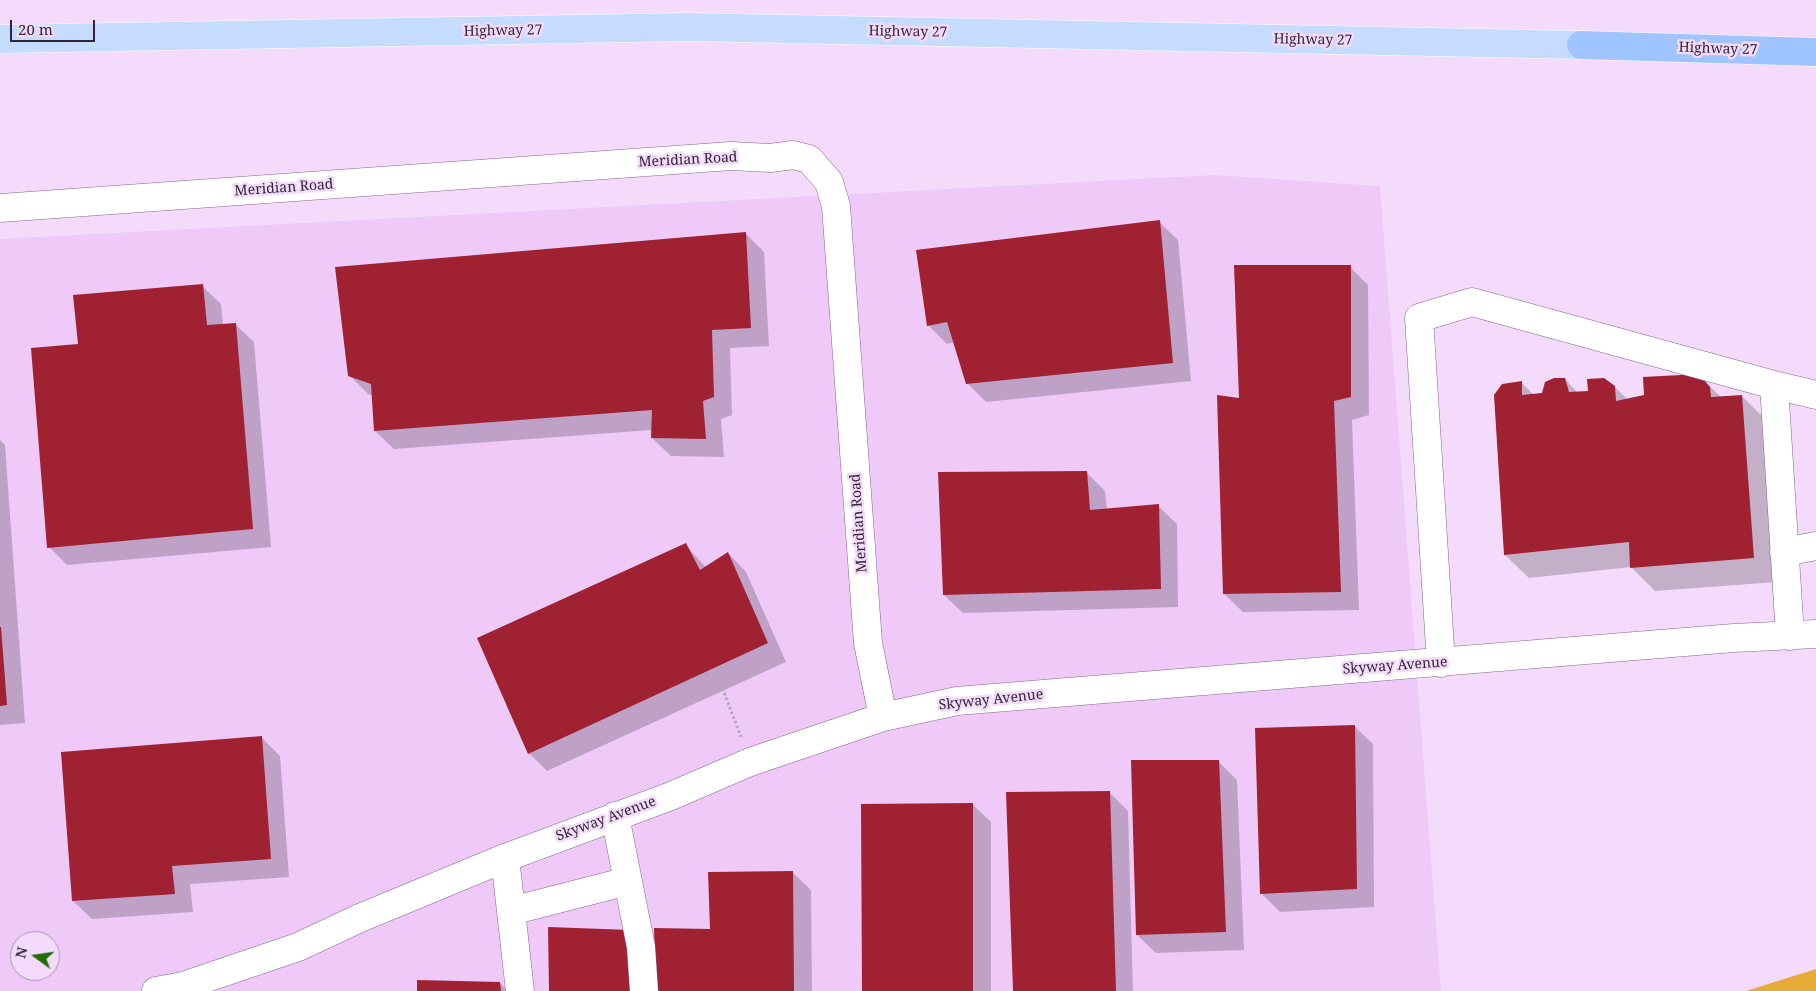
<!DOCTYPE html>
<html>
<head>
<meta charset="utf-8">
<style>
	body { margin:0 }
	#map { position:relative; width:1816px; height:991px; overflow:hidden; background:#f4dbfb; font-family:"Noto Serif",serif }
	canvas { display:block }
	.north { position:absolute; left:10px; top:931px; width:50px; height:50px; box-sizing:border-box; background:#f4dbfb; border:1px solid #a792ad; border-radius:50%; rotate:284deg; font-size:14px; font-weight:700; line-height:20px; text-align:center; color:#342438 }
	.north::after { content:''; display:block; margin:auto; width:18px; height:22px; background:#236b06; clip-path:polygon(50% 0,100% 100%,50% 72%,0 100%) }
	.scale { position:absolute; left:10px; top:20px; width:85px; height:22px; box-sizing:border-box; border:2px solid #342438; border-top:0; padding-left:6px; font-size:15px; line-height:18px; white-space:nowrap; color:#342438; -webkit-text-stroke:4px #f4dbfb; paint-order:stroke }
</style>
</head>
<body>
<div id="map">
<canvas width="1816" height="991"></canvas>
<div class="north">N</div>
<div class="scale">20 m</div>
</div>
<script>
const g = document.querySelector('canvas').getContext('2d');
g.lineJoin = 'round';
function fillPath(path, color) { g.fillStyle = color; g.fill(path, 'evenodd'); }
const shape = rows => new Path2D(rows.map(r => 'M' + r).join(''));
function stroke(path, color, width, dash) { g.strokeStyle = color; g.lineWidth = width; g.lineCap = dash ? 'butt' : 'round'; g.setLineDash(dash || []); g.stroke(path); }
function drawText(font, color, halo, rows, align = 'center') {
  g.font = font + ' "Noto Serif",serif'; g.lineWidth = 5; g.setLineDash([]); g.textBaseline = 'middle'; g.strokeStyle = halo; g.fillStyle = color; for (const [text, x, y, turn = 0] of rows) {
    g.save(); g.translate(x, y); g.rotate((+turn || 0) * Math.PI / 180); g.textAlign = isNaN(turn) ? turn : align; if (halo) g.strokeText(text, 0, 0); g.fillText(text, 0, 0); g.restore();
  }
}
fillPath(shape([
	[1214,175,1380,186,1441,991,0,991,0,239],
	[20,941,50,941,50,971,20,971]
]), '#efcaf9');
fillPath(shape([
	[1816,969,1816,991,1746,991]
]), '#e7ab37');
fillPath(shape([
	[1159,222,1178,240,1191,381,986,402,967,383,955,342,947,344,928,325],
	[745,233,764,252,769,346,730,348,732,415,721,419,724,457,671,456,652,438,652,430,394,449,375,431,373,396,368,394,349,375],
	[1350,267,1368,285,1369,415,1352,420,1359,610,1243,612,1224,594,1240,399],
	[202,286,221,304,223,325,235,324,254,342,271,547,67,565,49,547,79,345],
	[1698,375,1721,397,1742,396,1766,420,1777,582,1655,591,1631,567,1529,578,1505,555,1521,382,1534,395,1543,394,1565,379,1578,393,1589,392,1615,387,1628,400,1645,396],
	[0,440,5,445,25,723,0,725],
	[1087,473,1105,491,1107,510,1158,506,1177,524,1178,607,963,613,944,595],
	[685,545,706,567,728,553,746,572,786,662,547,771,529,753],
	[1354,726,1373,744,1374,907,1280,912,1262,894],
	[261,737,280,756,289,877,190,884,193,912,92,919,73,901],
	[1219,762,1237,780,1244,950,1156,953,1137,935],
	[1109,792,1128,811,1133,991,1015,991],
	[972,804,991,822,991,991,864,991],
	[792,872,811,890,812,991,658,991,712,931],
	[500,983,508,991,419,991]
]), '#0003');
fillPath(shape([
	[1160,220,1173,363,966,384,947,322,927,326,916,250],
	[746,232,751,328,712,330,714,397,703,401,706,439,651,438,652,410,374,431,371,384,348,376,335,267],
	[1234,265,1351,265,1351,397,1334,401,1341,592,1223,594,1217,395,1239,398],
	[203,284,207,325,236,323,253,529,47,548,31,348,78,344,73,295],
	[1699,374,1710,387,1711,397,1742,395,1754,558,1630,568,1629,542,1504,555,1494,395,1502,384,1522,381,1522,395,1542,393,1545,382,1554,378,1565,378,1569,392,1588,391,1587,379,1604,378,1615,386,1616,401,1644,395,1643,377],
	[1087,471,1090,510,1159,504,1161,589,943,595,938,472],
	[686,543,700,570,728,552,768,643,528,754,477,638],
	[0,627,1,627,7,705,0,706],
	[1355,725,1357,889,1260,894,1255,728],
	[262,736,271,859,172,866,175,894,72,901,61,752],
	[1131,760,1219,760,1226,932,1136,935],
	[1110,791,1116,991,1013,991,1006,792],
	[973,803,973,991,862,991,861,804],
	[793,871,794,991,656,991,654,928,710,929,708,872],
	[548,927,631,930,632,991,549,991],
	[417,980,500,982,501,991,417,991]
]), '#a02132');
const minor = shape([
	[0,208,731,156,770,158,793,155,809,159,829,182,836,206,868,643,883,717],
	[1774,385,1816,395],
	[1784,552,1816,546],
	[1441,663,1419,318,1472,302,1774,385,1790,636],
	[615,816,641,947,644,991],
	[505,858,520,991],
	[511,911,628,881],
	[156,991,183,986,298,947,360,918,505,858,671,796,750,762,883,717,957,701,1734,638,1816,634]
]);
const major = shape([
	[0,39,688,27,1581,45]
]);
const highway = shape([
	[1581,45,1816,52]
]);
stroke(minor, '#886292', 29);
stroke(major, '#fff', 29);
stroke(highway, '#fff', 29);
stroke(shape([
	[719,679,741,737]
]), '#b9a3bf', 3, [2.5, 2.5]);
stroke(minor, '#fff', 28);
stroke(major, '#c5dcff', 28);
stroke(highway, '#9fc4ff', 28);
drawText('14px', '#342438', '#f4dbfb', [
	["Highway 27",503,31,-1],
	["Highway 27",908,32,1],
	["Highway 27",1313,40,1],
	["Highway 27",1718,49,2],
	["Meridian Road",688,160,-3],
	["Meridian Road",284,188,-4],
	["Meridian Road",859,523,-94],
	["Skyway Avenue",1395,666,-4],
	["Skyway Avenue",991,700,-6],
	["Skyway Avenue",606,819,-20]
]);
</script>
</body>
</html>
